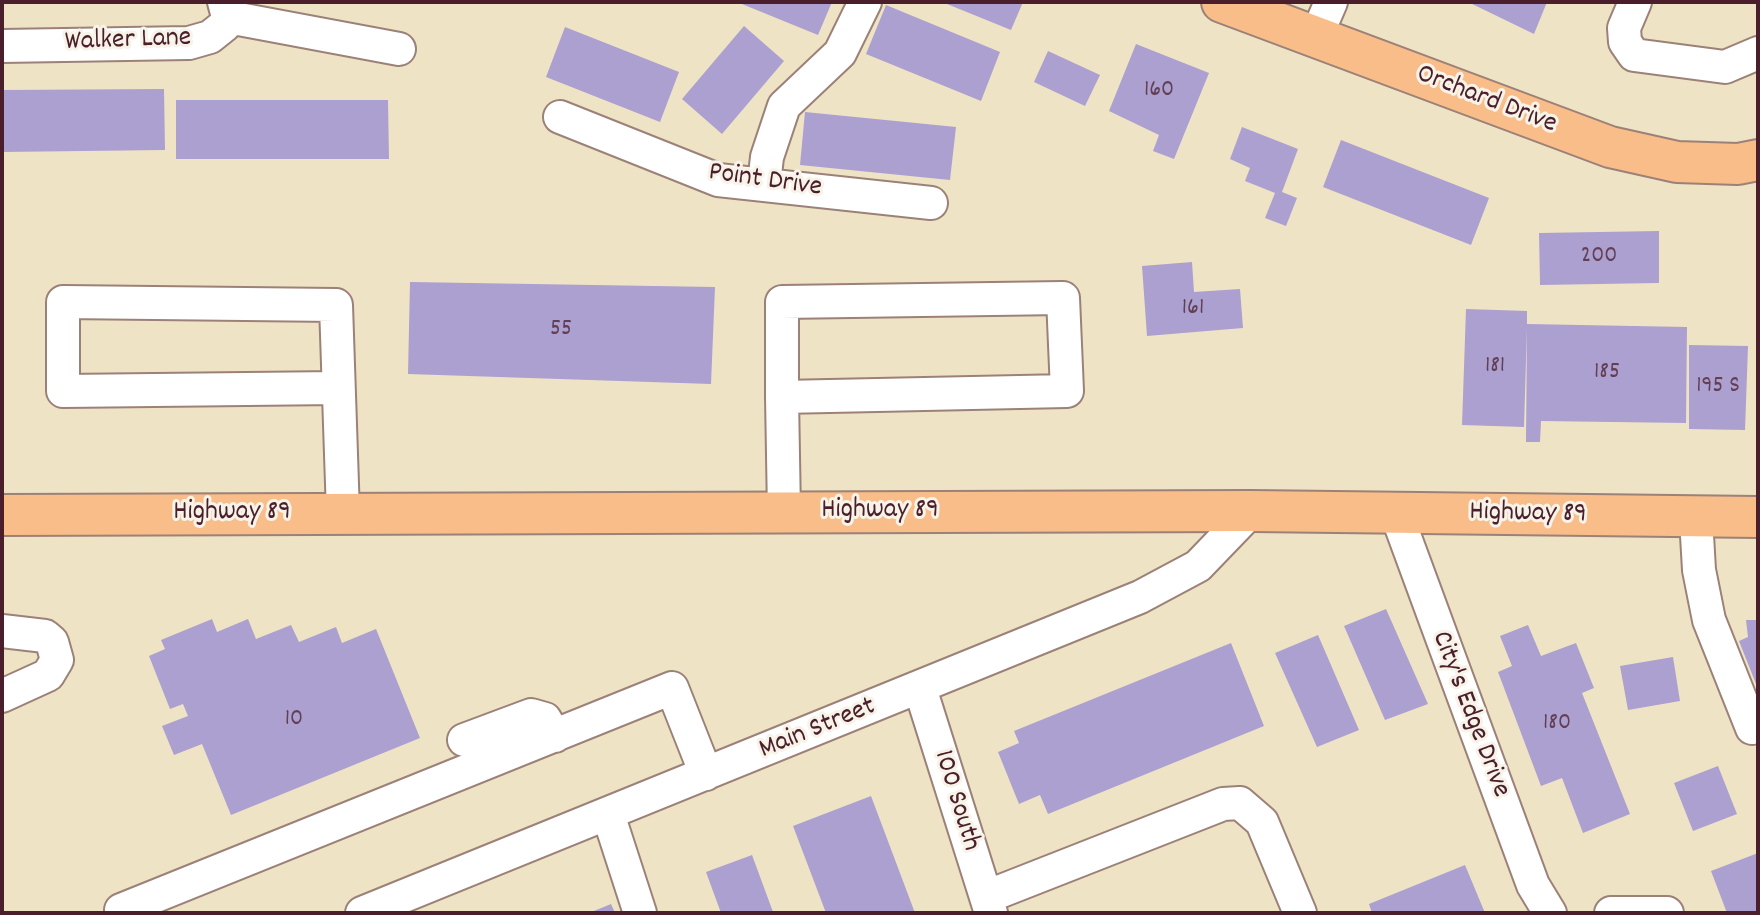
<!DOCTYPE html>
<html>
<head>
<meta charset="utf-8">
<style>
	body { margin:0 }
	#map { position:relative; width:1760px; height:915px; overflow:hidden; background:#efe3c5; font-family:Dekko,sans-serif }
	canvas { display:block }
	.frame { position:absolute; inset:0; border:4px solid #4a1f2b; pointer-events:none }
</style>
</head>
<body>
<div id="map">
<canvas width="1760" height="915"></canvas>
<div class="frame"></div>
</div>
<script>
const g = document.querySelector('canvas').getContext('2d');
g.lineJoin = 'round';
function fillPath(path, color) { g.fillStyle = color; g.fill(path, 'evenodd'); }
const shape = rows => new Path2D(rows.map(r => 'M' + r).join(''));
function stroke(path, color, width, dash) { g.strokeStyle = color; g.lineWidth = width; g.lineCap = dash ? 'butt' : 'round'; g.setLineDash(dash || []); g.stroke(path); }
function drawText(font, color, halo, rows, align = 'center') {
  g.font = font + ' Dekko,sans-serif'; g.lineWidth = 6; g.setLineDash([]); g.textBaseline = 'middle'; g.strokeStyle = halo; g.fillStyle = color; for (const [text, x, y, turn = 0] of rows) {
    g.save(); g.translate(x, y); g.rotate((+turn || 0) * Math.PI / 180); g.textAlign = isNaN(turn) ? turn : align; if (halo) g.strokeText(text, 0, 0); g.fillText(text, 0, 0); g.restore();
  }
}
fillPath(shape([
	[737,2,832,2,818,35],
	[942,2,1023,2,1011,30],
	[1468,2,1547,2,1534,34],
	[886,5,1000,52,981,101,866,54],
	[744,26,784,61,722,134,682,99],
	[565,27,679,72,660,122,546,77],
	[1136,44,1209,73,1174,159,1153,151,1159,135,1109,111],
	[1048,51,1100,75,1085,106,1034,82],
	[164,89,165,150,2,152,2,90],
	[176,100,388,100,389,159,176,159],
	[805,112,956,127,950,180,800,165],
	[1242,127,1298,149,1282,192,1297,198,1286,226,1265,218,1275,193,1245,181,1250,168,1230,159],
	[1341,140,1489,198,1471,245,1323,187],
	[1659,231,1659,283,1540,285,1539,233],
	[1192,262,1194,292,1240,289,1243,328,1147,336,1142,266],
	[410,282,715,287,711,384,408,374],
	[1466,309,1527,311,1527,324,1687,327,1686,423,1541,421,1540,442,1526,442,1527,328,1524,427,1462,425],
	[1689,345,1748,346,1745,430,1689,429],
	[1386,609,1428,704,1385,720,1344,626],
	[212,619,217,632,248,619,256,639,291,625,299,642,336,627,342,643,376,629,420,738,231,815,202,744,174,755,162,726,188,716,183,704,170,709,149,656,165,649,161,640],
	[1746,620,1758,620,1758,689,1739,641,1748,637],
	[1528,625,1541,656,1576,643,1594,688,1582,693,1630,814,1583,833,1562,778,1541,786,1498,672,1512,666,1500,636],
	[1318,635,1359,730,1317,747,1275,653],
	[1231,643,1264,726,1048,814,1040,795,1019,804,998,752,1019,743,1014,731],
	[1673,657,1680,701,1628,710,1620,666],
	[1718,766,1737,814,1693,831,1674,783],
	[871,796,915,913,826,913,793,826],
	[1758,853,1758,913,1727,913,1711,871],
	[752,855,773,912,721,913,706,872],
	[1465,865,1485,913,1372,913,1369,904],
	[611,904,615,913,589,913]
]), '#aba0d0');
const minor = shape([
	[1635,2,1624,28,1625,42,1634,55,1725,67,1758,53],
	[228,17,399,49],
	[1316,37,1331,2],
	[2,46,189,43,210,37,225,25,228,17,224,2],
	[560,117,718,180,931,203],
	[764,184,767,157,784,106,840,53,865,2],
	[338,388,63,391,63,302,336,305,343,514],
	[782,397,1067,391,1063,298,782,302,782,397,784,513],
	[1396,513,1533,885,1550,913],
	[1696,518,1699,570,1709,620,1752,728,1758,726],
	[2,631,45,636,52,642,57,660,48,675,2,696],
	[920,688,991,913],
	[464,740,531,715,545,719,555,736],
	[608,814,640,913],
	[986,897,1223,804,1240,803,1262,822,1300,913],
	[123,913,121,910,672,688,706,774],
	[362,913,1140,597,1198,566,1251,511],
	[1611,913,1667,913]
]);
const major = shape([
	[1222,2,1610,147,1677,162,1738,164,1758,160],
	[2,515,1251,511,1758,517]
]);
stroke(minor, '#9c8178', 36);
stroke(major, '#9c8178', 44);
stroke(minor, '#fff', 32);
stroke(major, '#f8bd89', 40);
drawText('24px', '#623f54', null, [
	["160",1159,92],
	["200",1599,258],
	["161",1193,310],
	["55",561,331],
	["181",1495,368],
	["185",1607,374],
	["195 S",1718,388],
	["10",294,721],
	["180",1557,725]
]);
drawText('28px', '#4a1f2b', '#f7f3e8', [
	["Walker Lane",128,42,-2],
	["Orchard Drive",1486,101,21],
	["Point Drive",765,182,8],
	["Highway 89",880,512],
	["Highway 89",232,514],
	["Highway 89",1528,515,1],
	["City's Edge Drive",1469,715,69],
	["Main Street",818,730,-22],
	["100 South",955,801,73]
]);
</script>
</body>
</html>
